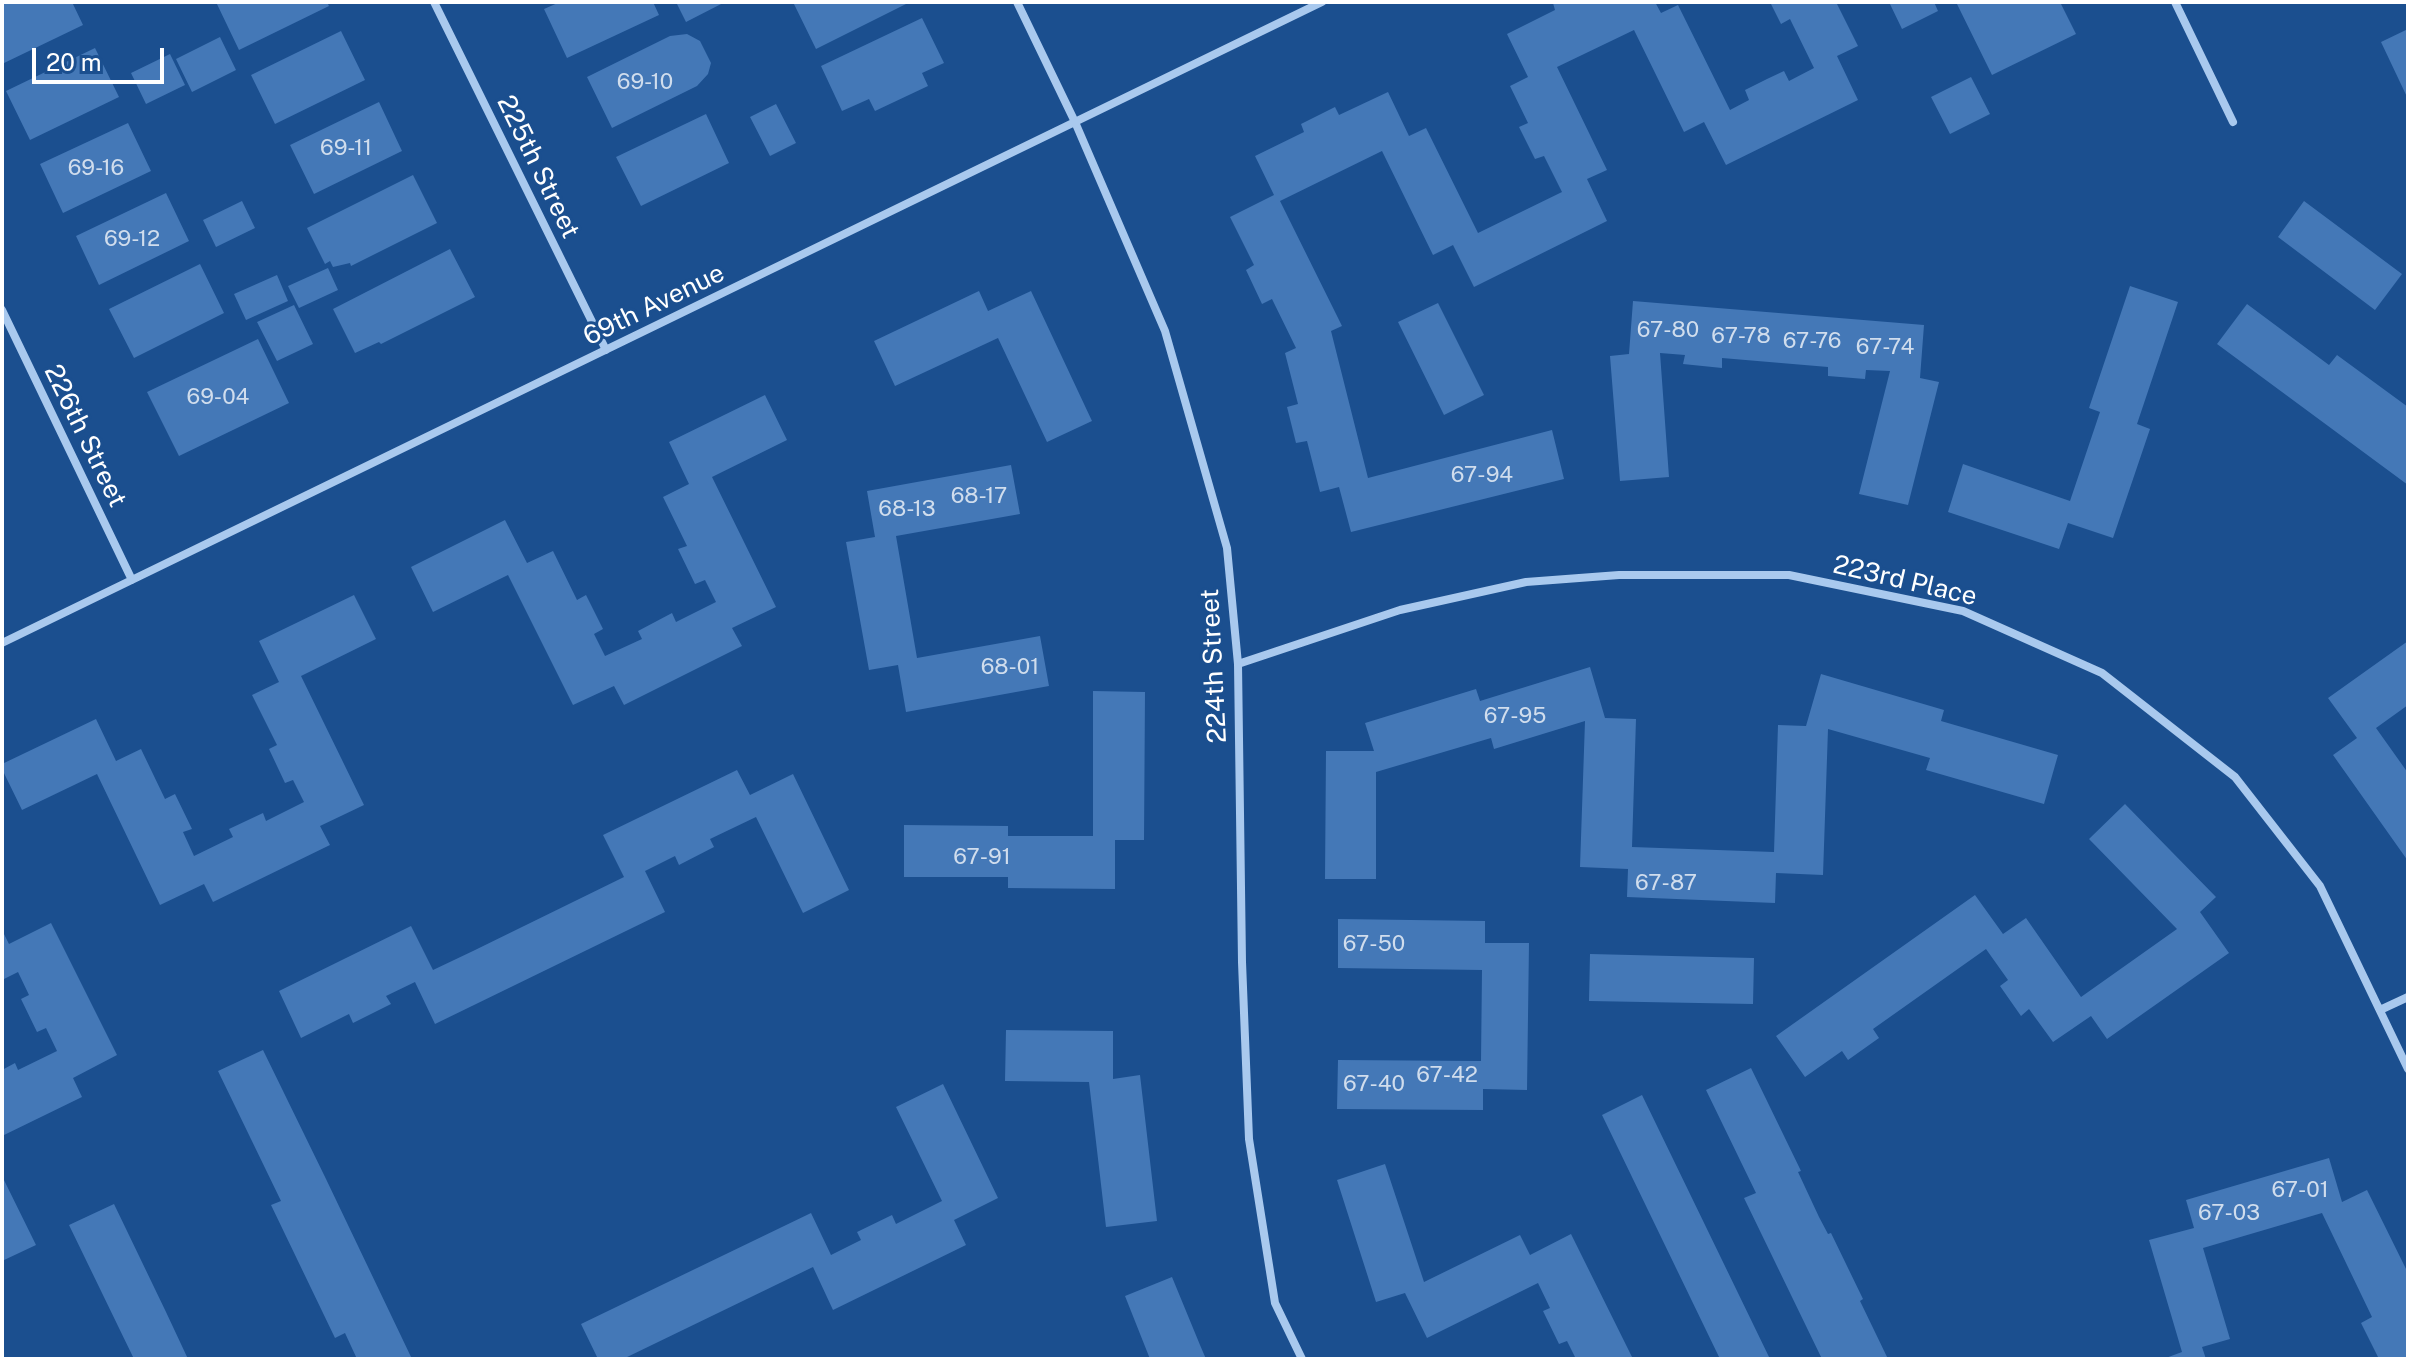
<!DOCTYPE html>
<html>
<head>
<meta charset="utf-8">
<style>
	body { margin:0 }
	#map { position:relative; width:2410px; height:1361px; overflow:hidden; background:#1b4f8f; font-family:"Public Sans",sans-serif }
	canvas { display:block }
	.frame { position:absolute; inset:0; border:4px solid #fff; pointer-events:none }
	.scale { position:absolute; left:32px; top:48px; width:132px; height:36px; box-sizing:border-box; border:4px solid #fff; border-top:0; padding-left:10px; font-size:24px; line-height:28px; white-space:nowrap; color:#fff; -webkit-text-stroke:6px #1b4f8f; paint-order:stroke }
</style>
</head>
<body>
<div id="map">
<canvas width="2410" height="1361"></canvas>
<div class="frame"></div>
<div class="scale">20 m</div>
</div>
<script>
const g = document.querySelector('canvas').getContext('2d');
g.lineJoin = 'round';
function fillPath(path, color) { g.fillStyle = color; g.fill(path, 'evenodd'); }
const shape = rows => new Path2D(rows.map(r => 'M' + r).join(''));
function stroke(path, color, width, dash) { g.strokeStyle = color; g.lineWidth = width; g.lineCap = dash ? 'butt' : 'round'; g.setLineDash(dash || []); g.stroke(path); }
function drawText(font, color, halo, rows, align = 'center') {
  g.font = font + ' "Public Sans",sans-serif'; g.lineWidth = 6; g.setLineDash([]); g.textBaseline = 'middle'; g.strokeStyle = halo; g.fillStyle = color; for (const [text, x, y, turn = 0] of rows) {
    g.save(); g.translate(x, y); g.rotate((+turn || 0) * Math.PI / 180); g.textAlign = isNaN(turn) ? turn : align; if (halo) g.strokeText(text, 0, 0); g.fillText(text, 0, 0); g.restore();
  }
}
fillPath(shape([
	[7,2,72,2,83,25,2,64,2,5],
	[216,2,327,2,329,6,239,50],
	[560,2,653,2,659,15,567,58,544,9],
	[676,2,725,2,686,22],
	[793,2,910,2,816,49],
	[1555,2,1655,2,1661,13,1678,5,1730,110,1749,100,1745,90,1767,79,1784,71,1789,81,1814,68,1790,19,1781,24,1770,2,1836,2,1858,46,1837,56,1858,100,1726,165,1704,122,1684,132,1634,30,1557,67,1607,170,1587,179,1607,221,1474,287,1453,245,1433,255,1382,151,1280,201,1342,326,1331,331,1368,478,1552,430,1564,479,1351,532,1339,487,1320,492,1307,441,1296,443,1287,407,1298,404,1285,353,1296,348,1272,299,1262,304,1246,270,1254,265,1230,217,1274,195,1255,156,1304,132,1301,124,1335,107,1339,115,1388,92,1409,136,1426,128,1478,233,1562,192,1544,156,1535,159,1519,127,1528,123,1510,86,1528,77,1507,34,1555,10,1553,3],
	[1889,2,1934,2,1938,11,1902,29],
	[1956,2,2060,2,2076,34,1992,75],
	[922,18,944,63,922,73,928,86,875,111,869,99,842,111,821,66],
	[2408,29,2408,99,2381,42],
	[341,31,365,80,275,124,251,75],
	[687,34,700,41,711,63,708,74,697,86,612,128,587,77,670,36],
	[220,37,236,70,192,92,176,59],
	[95,48,119,97,30,140,6,91],
	[170,54,185,85,146,104,131,73],
	[1971,77,1990,114,1950,134,1931,97],
	[379,102,402,151,314,194,290,145],
	[776,104,796,143,770,156,750,117],
	[706,114,729,163,641,206,616,157],
	[128,123,151,171,63,213,40,164],
	[413,175,437,223,351,266,350,263,333,267,330,261,325,264,307,228],
	[166,193,189,241,99,285,76,236],
	[242,201,255,228,216,247,203,220],
	[2304,201,2402,274,2375,310,2278,237],
	[450,249,475,297,381,344,379,342,355,353,333,309],
	[200,264,224,313,134,358,109,309],
	[328,268,338,290,299,308,288,286],
	[277,275,288,301,246,320,234,294],
	[2130,286,2178,302,2137,424,2150,429,2113,538,2068,523,2059,549,1948,512,1963,464,2070,501,2100,412,2089,408],
	[979,291,988,311,1031,291,1092,421,1047,442,998,338,895,386,874,341],
	[1633,301,1924,325,1920,378,1939,382,1908,505,1859,494,1890,371,1866,370,1865,379,1828,376,1828,367,1722,358,1722,368,1683,364,1685,355,1660,353,1669,477,1620,481,1610,356,1629,354],
	[1438,303,1484,395,1444,415,1398,322],
	[2247,304,2329,365,2337,355,2408,407,2408,485,2217,344],
	[294,305,313,344,277,361,257,322],
	[258,339,289,403,179,456,147,392],
	[765,395,787,440,712,477,776,607,732,628,742,646,624,705,614,686,573,705,508,575,433,612,411,567,505,520,527,563,553,551,577,600,586,595,603,629,594,634,605,656,642,639,638,631,672,613,676,622,716,602,705,580,695,584,678,549,687,546,663,497,689,484,669,442],
	[1011,465,1020,514,896,536,917,658,1040,636,1049,686,906,712,898,665,869,670,846,542,875,537,867,491],
	[354,595,376,639,301,676,364,805,320,826,330,845,213,902,204,884,160,905,97,774,22,810,2,769,2,764,96,719,116,761,141,749,165,799,175,794,192,829,183,832,194,856,233,837,229,829,263,813,266,821,304,802,293,780,285,783,269,749,277,745,252,695,279,682,259,641],
	[2408,641,2408,705,2376,728,2408,773,2408,861,2333,755,2357,738,2328,698],
	[1590,667,1605,718,1636,719,1632,847,1774,852,1778,725,1806,726,1821,674,1944,710,1941,721,2058,755,2044,804,1926,770,1930,758,1828,729,1823,875,1776,873,1775,903,1627,897,1628,869,1580,867,1585,721,1494,749,1491,738,1376,772,1376,879,1325,879,1326,751,1374,751,1365,723,1476,689,1480,701],
	[1093,691,1145,692,1144,840,1115,840,1115,889,1008,888,1008,877,904,877,904,825,1008,826,1008,836,1093,836],
	[737,770,750,795,793,774,849,890,803,913,756,817,710,839,714,847,679,865,675,856,645,871,665,912,435,1024,415,982,386,996,391,1004,353,1023,349,1014,301,1038,279,991,411,926,433,970,473,951,624,877,603,835],
	[2125,804,2216,897,2200,912,2229,953,2107,1039,2091,1016,2053,1042,2029,1009,2021,1016,2000,986,2008,980,1986,949,1873,1029,1879,1038,1848,1060,1842,1051,1805,1077,1776,1036,1975,895,2003,934,2026,918,2081,997,2177,929,2089,839],
	[1338,919,1485,921,1485,943,1529,943,1527,1090,1483,1089,1483,1110,1337,1109,1338,1060,1481,1061,1482,970,1338,968],
	[51,923,117,1055,73,1078,82,1097,2,1136,2,1070,15,1063,18,1070,57,1051,46,1028,37,1032,21,999,29,995,18,972,2,980,2,930,9,944],
	[1590,954,1754,958,1753,1004,1589,1001],
	[1006,1030,1113,1031,1113,1079,1140,1075,1157,1221,1106,1227,1089,1082,1005,1081],
	[263,1050,326,1179,412,1359,357,1359,345,1333,335,1338,271,1205,281,1201,218,1071],
	[1751,1068,1801,1171,1798,1172,1819,1217,1828,1234,1831,1233,1863,1299,1860,1301,1888,1359,1822,1359,1744,1198,1756,1193,1706,1090],
	[943,1084,998,1198,954,1220,966,1245,833,1310,813,1267,623,1359,598,1359,581,1324,811,1213,831,1255,861,1240,857,1232,892,1215,896,1224,942,1201,896,1107],
	[1642,1095,1770,1359,1720,1359,1602,1115],
	[2329,1158,2342,1202,2367,1190,2408,1273,2408,1359,2379,1359,2361,1323,2372,1317,2322,1213,2203,1248,2230,1339,2202,1347,2206,1359,2163,1359,2182,1352,2149,1240,2194,1228,2186,1200],
	[1385,1164,1424,1282,1520,1235,1530,1255,1571,1234,1633,1359,1576,1359,1567,1341,1559,1344,1543,1311,1550,1308,1538,1283,1427,1338,1405,1293,1376,1302,1337,1180],
	[2,1176,36,1245,2,1261],
	[114,1204,166,1312,188,1359,134,1359,69,1225],
	[1172,1277,1200,1345,1206,1359,1150,1359,1125,1296]
]), '#4478b7');
stroke(shape([
	[434,2,606,350],
	[1017,2,1075,122,1165,331,1227,548,1238,664,1242,962,1249,1139,1275,1303,1302,1359],
	[2175,2,2233,122],
	[2,310,132,580],
	[2,643,1322,2],
	[1238,664,1400,610,1526,582,1619,575,1789,575,1963,611,2102,673,2235,777,2320,886,2408,1069],
	[2380,1010,2408,997]
]), '#a9c9ee', 8);
drawText('22px', '#d0dded', null, [
	["69-10",645,82],
	["69-11",346,148],
	["69-16",96,168],
	["69-12",132,239],
	["67-80",1668,330],
	["67-78",1741,336],
	["67-76",1812,341],
	["67-74",1885,347],
	["69-04",218,397],
	["67-94",1482,475],
	["68-17",979,496],
	["68-13",907,509],
	["68-01",1010,667],
	["67-95",1515,716],
	["67-91",982,857],
	["67-87",1666,883],
	["67-50",1374,944],
	["67-42",1447,1075],
	["67-40",1374,1084],
	["67-01",2300,1190],
	["67-03",2229,1213]
]);
drawText('26px', '#fff', '#1b4f8f', [
	["225th Street",538,167,64],
	["69th Avenue",654,305,-26],
	["226th Street",85,436,64],
	["223rd Place",1905,581,13],
	["224th Street",1214,666,-93]
]);
</script>
</body>
</html>
